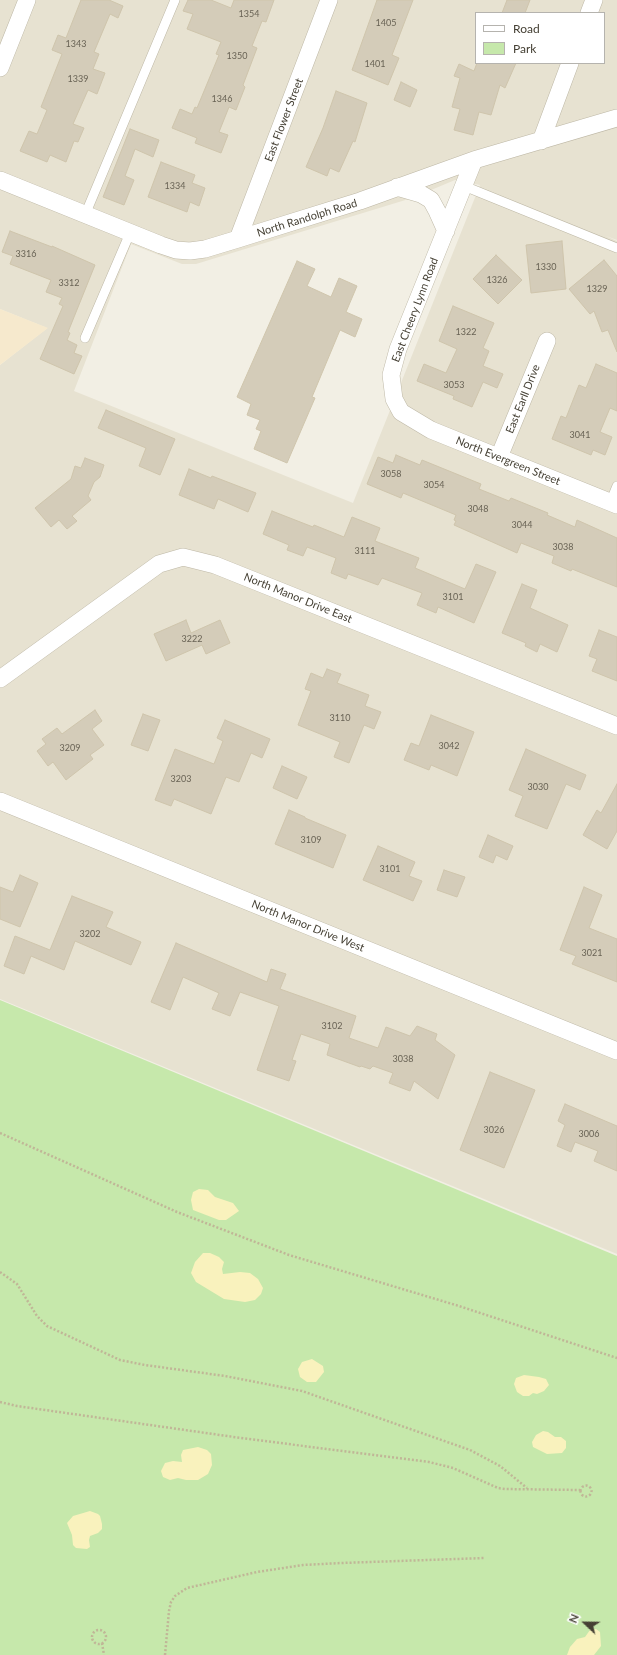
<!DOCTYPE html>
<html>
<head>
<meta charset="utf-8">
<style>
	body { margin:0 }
	#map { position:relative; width:617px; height:1655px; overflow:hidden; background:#f2efe4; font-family:Lato,sans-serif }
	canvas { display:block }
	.legend { position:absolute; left:475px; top:12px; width:130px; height:52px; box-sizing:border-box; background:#fff; border:1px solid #b5b3ae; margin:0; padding:5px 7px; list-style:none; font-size:12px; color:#454034 }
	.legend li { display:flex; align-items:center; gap:8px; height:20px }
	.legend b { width:20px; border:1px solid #b5b3ae }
	.north { position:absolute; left:565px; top:1603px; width:40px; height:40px; -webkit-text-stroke:3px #fff; paint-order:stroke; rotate:292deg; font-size:11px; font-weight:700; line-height:16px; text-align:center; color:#454034 }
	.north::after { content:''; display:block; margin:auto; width:14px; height:18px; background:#454034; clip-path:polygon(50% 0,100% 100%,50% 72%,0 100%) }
</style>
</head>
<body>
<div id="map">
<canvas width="617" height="1655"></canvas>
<ul class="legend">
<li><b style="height:5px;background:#fff"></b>Road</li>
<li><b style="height:11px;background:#c6e8ab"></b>Park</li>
</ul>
<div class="north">N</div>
</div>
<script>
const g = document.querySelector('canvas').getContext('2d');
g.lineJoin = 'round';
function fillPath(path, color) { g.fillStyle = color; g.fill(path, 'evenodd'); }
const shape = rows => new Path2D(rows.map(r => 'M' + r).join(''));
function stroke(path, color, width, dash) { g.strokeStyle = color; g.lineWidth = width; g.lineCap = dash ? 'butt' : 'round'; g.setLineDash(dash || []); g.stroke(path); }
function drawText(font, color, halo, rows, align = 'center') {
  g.font = font + ' Lato,sans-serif'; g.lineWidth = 3; g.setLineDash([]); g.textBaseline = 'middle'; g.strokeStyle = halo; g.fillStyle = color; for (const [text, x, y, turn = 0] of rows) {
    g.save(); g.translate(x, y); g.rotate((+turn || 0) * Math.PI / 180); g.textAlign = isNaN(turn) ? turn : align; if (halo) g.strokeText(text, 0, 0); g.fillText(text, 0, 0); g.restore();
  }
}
fillPath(shape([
	[0,0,617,0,617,240,606,236,617,241,617,1254,0,999,0,365,47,328,0,309],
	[476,13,604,13,604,63,476,63],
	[455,180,480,185,353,503,74,391,131,244,182,264,196,264,412,198]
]), '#e7e2d1');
fillPath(shape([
	[0,309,48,328,0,365]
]), '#f6e9cd');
fillPath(shape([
	[0,1000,617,1256,617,1655,0,1655]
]), '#c6e8ab');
fillPath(shape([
	[199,1189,208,1190,215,1197,233,1203,239,1211,226,1220,219,1220,193,1210,191,1200,193,1192],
	[203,1253,210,1253,219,1257,224,1262,222,1269,223,1274,240,1272,250,1273,258,1279,263,1288,261,1294,255,1300,245,1302,224,1299,196,1282,191,1273,195,1262],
	[312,1359,323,1366,324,1372,316,1382,307,1382,300,1377,298,1369,302,1362],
	[524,1375,539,1377,546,1379,549,1385,544,1391,537,1394,533,1393,529,1396,523,1396,517,1392,514,1384,516,1378],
	[543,1431,548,1432,555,1437,561,1437,566,1441,566,1448,562,1453,547,1454,533,1447,532,1442,536,1435],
	[198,1447,207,1450,211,1454,212,1465,208,1474,198,1480,186,1480,178,1478,170,1480,163,1477,161,1471,165,1463,173,1461,182,1462,181,1455,183,1450],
	[90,1511,98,1514,100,1516,102,1524,102,1529,98,1533,90,1536,89,1540,90,1547,87,1549,76,1548,73,1545,72,1535,67,1523,73,1516],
	[596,1629,600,1632,601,1646,594,1655,567,1655,570,1647,577,1639,585,1637,590,1630]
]), '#f9f2bd');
const building = shape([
	[81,0,109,0,123,6,118,18,110,14,94,52,99,54,93,69,105,73,97,94,88,90,73,124,84,128,78,142,74,141,66,162,50,155,47,162,20,151,29,131,37,134,47,110,41,107,62,54,52,50,58,35,66,38,81,0],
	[188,0,211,0,231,8,234,0,274,0,266,22,262,21,252,46,257,48,243,85,245,87,236,110,229,107,219,132,228,135,221,153,195,143,197,138,172,128,180,109,192,114,195,107,197,108,219,55,216,54,221,42,187,29,193,14,183,11,188,0],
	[377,0,413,0,392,55,399,58,388,85,352,70,377,0],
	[507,0,530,0,525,13,502,13,507,0],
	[477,63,516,63,505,88,500,85,491,115,479,112,473,135,454,130,460,109,452,107,460,78,454,76,459,64,474,71,477,63],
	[401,82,417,90,410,107,394,100,401,82],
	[336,91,367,103,355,142,353,141,339,172,330,168,327,176,306,167,323,128,336,91],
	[130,129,159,140,153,157,135,149,125,176,134,180,124,205,103,197,130,129],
	[161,162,195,175,192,183,205,188,199,206,190,202,187,212,148,197,161,162],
	[10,231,52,247,52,246,95,265,68,332,70,333,67,340,77,345,74,353,82,356,74,374,40,359,63,306,59,304,62,298,46,292,51,280,10,264,13,256,2,252,10,231],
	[562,241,566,289,531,293,526,245,562,241],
	[496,255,522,280,498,304,473,279,496,255],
	[604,260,617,276,617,352,608,330,602,332,594,311,590,314,569,289,604,260],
	[297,261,315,269,307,286,331,297,339,278,357,286,346,312,362,319,355,337,340,330,312,397,315,398,287,463,254,449,261,431,256,429,260,420,247,415,251,404,237,397,297,261],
	[453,306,494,323,483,348,489,351,483,366,503,374,497,388,483,382,472,407,453,399,454,396,417,381,424,364,446,373,457,349,439,341,453,306],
	[596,364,617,373,617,411,610,408,600,432,612,437,605,455,593,450,591,455,552,439,561,416,566,418,579,385,586,388,596,364],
	[106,410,175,439,160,475,139,466,146,448,98,428,106,410],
	[396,455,420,465,422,460,481,484,479,489,509,501,511,498,548,513,547,515,575,527,577,520,617,538,617,587,572,569,571,571,552,563,554,556,521,543,517,553,454,525,456,521,454,520,456,515,403,493,401,498,367,484,378,457,393,463,396,455],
	[85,458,104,465,100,477,94,482,88,496,91,500,72,516,77,521,67,529,59,520,51,527,35,508,71,479,75,466,81,468,85,458],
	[189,469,211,478,212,476,256,493,248,512,218,499,214,509,179,495,189,469],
	[272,511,313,527,314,525,344,537,352,517,380,528,375,541,419,558,415,568,465,589,476,564,496,572,474,623,438,607,436,613,417,605,422,593,382,578,378,585,348,574,346,579,331,573,336,558,307,547,303,556,287,550,289,545,263,534,272,511],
	[522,584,537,590,530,608,568,625,557,652,540,644,537,652,525,646,526,643,502,633,522,584],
	[186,620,191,633,220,620,230,643,206,654,202,645,166,661,154,634,186,620],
	[599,630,617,637,617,681,592,671,597,659,589,656,599,630],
	[327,669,341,674,337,683,369,695,365,706,381,712,374,729,364,725,349,763,334,757,340,742,298,725,311,691,305,689,311,673,323,678,327,669],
	[95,710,102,721,92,729,104,745,90,755,93,759,66,780,53,762,48,766,37,751,46,744,42,739,57,728,62,734,95,710],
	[143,714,160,720,148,751,131,745,143,714],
	[431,715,474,732,457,776,431,765,429,770,404,760,411,743,419,746,431,715],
	[225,720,270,739,262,758,251,753,239,782,226,777,211,814,174,799,171,806,155,800,175,749,214,764,223,741,217,738,225,720],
	[526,749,586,775,580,790,566,784,547,829,515,816,523,796,509,790,526,749],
	[282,766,307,777,297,799,273,788,282,766],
	[617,784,617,831,607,849,583,835,597,810,601,813,617,784],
	[289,810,305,817,305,818,346,835,333,868,275,844,289,810],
	[488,835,513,846,507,860,496,855,493,863,479,857,488,835],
	[378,846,415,862,409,876,422,881,413,901,363,880,378,846],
	[444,870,465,877,457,897,437,890,444,870],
	[20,875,38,883,20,927,0,919,0,887,13,892,20,875],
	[584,887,602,895,589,928,617,939,617,982,572,964,576,956,560,950,584,887],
	[72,896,113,912,106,927,141,942,131,965,75,941,64,970,31,956,24,974,4,966,15,936,50,950,72,896],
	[176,943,267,982,271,969,286,974,280,989,356,1016,349,1038,378,1048,386,1027,410,1036,417,1026,437,1034,435,1040,455,1055,438,1099,414,1081,410,1091,389,1083,393,1073,373,1066,370,1069,361,1066,360,1067,327,1055,330,1044,301,1034,292,1060,296,1061,289,1081,257,1070,279,1006,240,992,230,1016,212,1009,219,993,183,977,170,1010,151,1002,176,943],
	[490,1072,535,1090,504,1168,460,1150,490,1072],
	[565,1104,617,1126,617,1171,594,1161,598,1151,575,1142,571,1152,557,1146,565,1125,558,1121,565,1104]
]);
fillPath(building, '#d4ccb9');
stroke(building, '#cfc5ac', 1);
const service = shape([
	[464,186,617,248],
	[85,215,175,0],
	[85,338,130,233],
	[610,503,617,486]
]);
const minor = shape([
	[589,13,594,0],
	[0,68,27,0],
	[541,141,570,63],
	[474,160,398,349,391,375,394,399,401,412,431,430,617,505],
	[0,180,161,245,176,250,190,251,205,249,238,239,360,201,474,160,617,118],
	[397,187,421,194,431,200,437,211,446,231],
	[238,239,329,0],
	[499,457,547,341],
	[0,679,159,564,183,557,215,565,617,726],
	[0,801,617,1051]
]);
stroke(service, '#beb8a6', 10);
stroke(minor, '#beb8a6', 18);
stroke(shape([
	[0,1133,177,1212,289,1255,459,1306,617,1358],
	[0,1272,17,1284,37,1316,47,1326,120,1360,145,1365,225,1376,302,1391,470,1450,500,1466,527,1488],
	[0,1402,17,1406,241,1438,429,1462,453,1468,498,1488,505,1489,580,1490],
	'580.5 1491a5.5 5.5 0 1 1 11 0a5.5 5.5 0 1 1-11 0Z',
	'92 1637a7 7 0 1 1 14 0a7 7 0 1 1-14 0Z',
	[102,1643,104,1655],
	[165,1655,169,1611,171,1602,175,1596,187,1588,257,1572,303,1565,341,1563,485,1558]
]), '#c0b697', 2.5, [2, 2]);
stroke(service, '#fff', 9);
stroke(minor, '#fff', 17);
drawText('9px', '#696355', null, [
	["1354",249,14],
	["1405",386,23],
	["1343",76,44],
	["1350",237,56],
	["1401",375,64],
	["1339",78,79],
	["1346",222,99],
	["1334",175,186],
	["3316",26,254],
	["1330",546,267],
	["1326",497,280],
	["3312",69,283],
	["1329",597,289],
	["1322",466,332],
	["3053",454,385],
	["3041",580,435],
	["3058",391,474],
	["3054",434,485],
	["3048",478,509],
	["3044",522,525],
	["3038",563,547],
	["3111",365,551],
	["3101",453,597],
	["3222",192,639],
	["3110",340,718],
	["3042",449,746],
	["3209",70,748],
	["3203",181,779],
	["3030",538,787],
	["3109",311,840],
	["3101",390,869],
	["3202",90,934],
	["3021",592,953],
	["3102",332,1026],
	["3038",403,1059],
	["3026",494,1130],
	["3006",589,1134]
]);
drawText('11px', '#454034', '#fff', [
	["East Flower Street",284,120,-69],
	["North Randolph Road",307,218,-17],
	["East Cheery Lynn Road",415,310,-69],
	["East Earll Drive",523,399,-68],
	["North Evergreen Street",508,461,22],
	["North Manor Drive East",298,598,22],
	["North Manor Drive West",308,926,22]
]);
</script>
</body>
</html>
